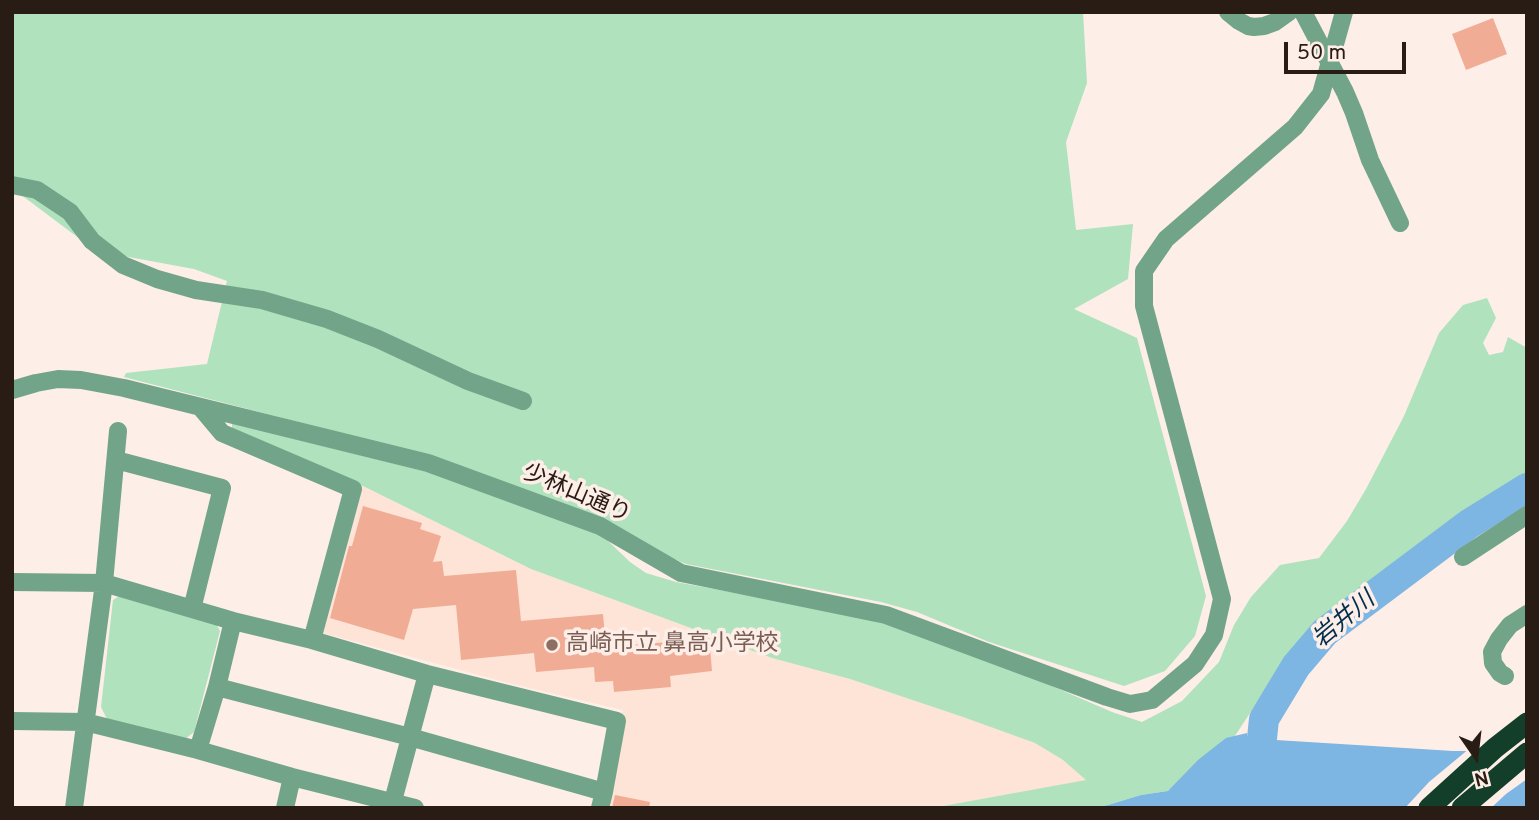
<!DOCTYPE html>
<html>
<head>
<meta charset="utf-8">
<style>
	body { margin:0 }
	#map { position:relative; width:1539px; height:820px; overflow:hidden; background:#fdeee7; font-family:Overpass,sans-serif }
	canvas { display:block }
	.frame { position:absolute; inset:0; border:14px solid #291c15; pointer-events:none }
	.north { position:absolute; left:1441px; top:722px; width:70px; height:70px; -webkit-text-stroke:5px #fdeee7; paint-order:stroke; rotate:166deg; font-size:19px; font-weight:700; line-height:28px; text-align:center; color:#291c15 }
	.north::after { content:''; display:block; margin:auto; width:24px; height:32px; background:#291c15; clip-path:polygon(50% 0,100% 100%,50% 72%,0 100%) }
	.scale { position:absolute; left:1284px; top:42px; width:122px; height:32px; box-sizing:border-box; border:4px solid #291c15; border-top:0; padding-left:9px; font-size:21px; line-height:24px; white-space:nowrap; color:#291c15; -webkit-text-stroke:5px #fdeee7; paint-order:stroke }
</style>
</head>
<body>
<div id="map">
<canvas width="1539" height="820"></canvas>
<div class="frame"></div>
<div class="north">N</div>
<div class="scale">50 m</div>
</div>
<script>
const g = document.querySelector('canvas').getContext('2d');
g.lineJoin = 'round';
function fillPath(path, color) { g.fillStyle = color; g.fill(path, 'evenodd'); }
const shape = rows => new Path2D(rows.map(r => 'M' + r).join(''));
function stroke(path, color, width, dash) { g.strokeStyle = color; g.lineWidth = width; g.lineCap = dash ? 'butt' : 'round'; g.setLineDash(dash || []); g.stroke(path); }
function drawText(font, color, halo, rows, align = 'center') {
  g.font = font + ' Overpass,"Noto Sans JP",sans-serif'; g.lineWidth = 7; g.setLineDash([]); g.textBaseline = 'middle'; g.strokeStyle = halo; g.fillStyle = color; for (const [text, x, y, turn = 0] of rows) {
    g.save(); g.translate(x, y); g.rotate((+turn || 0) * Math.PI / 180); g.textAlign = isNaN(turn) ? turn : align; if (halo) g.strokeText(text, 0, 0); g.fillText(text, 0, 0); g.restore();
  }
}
fillPath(shape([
	[361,485,531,569,772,658,850,679,963,717,1035,743,1063,760,1087,780,932,808,604,808,623,710,508,683,320,632]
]), '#fee4d6');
fillPath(shape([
	[12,12,1083,12,1087,83,1066,142,1076,230,1133,224,1128,279,1074,309,1137,338,1206,596,1195,636,1165,671,1124,686,989,642,917,612,881,602,686,564,434,457,124,377,126,373,207,364,227,281,194,269,96,251,12,188],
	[1487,298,1496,318,1483,343,1489,355,1503,352,1508,337,1527,348,1527,474,1430,547,1334,613,1275,675,1223,754,1168,791,1141,795,1108,805,1093,808,932,808,1086,780,1063,760,1035,743,963,717,850,679,772,658,531,569,361,485,236,433,232,430,232,423,436,474,596,533,607,540,630,562,646,573,676,582,807,606,887,623,980,655,1112,712,1142,722,1182,701,1219,662,1234,625,1251,597,1280,565,1319,558,1347,521,1366,489,1404,416,1439,333,1463,305],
	[121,595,216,624,220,631,194,732,185,739,107,719,101,707,113,600]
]), '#afe2bd');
fillPath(shape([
	[1247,733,1248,752,1261,748,1276,740,1453,751,1527,751,1527,808,1093,808,1108,805,1141,795,1168,791,1198,760,1226,738]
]), '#7db5e3');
fillPath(shape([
	[1470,748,1527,748,1527,779,1506,794,1491,808,1405,808,1429,782]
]), '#fdeee7');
stroke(shape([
	[1230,808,1254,772,1261,748,1264,719,1296,666,1325,632,1469,524,1527,488]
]), '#7db5e3', 30);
fillPath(shape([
	[1493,18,1507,54,1466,70,1452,34],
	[363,506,422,523,420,529,441,536,433,562,442,561,444,576,516,570,521,621,603,614,606,647,694,640,694,638,709,636,712,671,670,676,671,687,614,692,613,681,595,682,594,667,536,672,534,653,461,660,456,605,413,609,404,640,330,618,349,546,352,546],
	[615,795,650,802,649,808,612,808]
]), '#f1ac95');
stroke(shape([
	[1228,12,1239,21,1248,26,1254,27,1264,26,1275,22,1289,12],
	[1303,12,1345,92,1354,113,1370,160,1400,223],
	[12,185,37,190,70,212,92,241,123,265,157,279,196,290,262,300,327,319,378,339,468,381,523,401],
	[12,390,36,383,58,379,81,380,124,388,428,463,600,526,681,573,886,615,1107,697,1130,704,1152,700,1195,664,1214,635,1222,599,1144,306,1144,271,1166,239,1295,127,1321,94,1344,12],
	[201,408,222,433,353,489,312,640],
	[116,460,222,488,192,609],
	[1463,557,1527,515],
	[12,582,104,583,233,621,312,640,427,674,617,721,604,792,600,808],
	[1505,676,1500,673,1493,663,1492,652,1499,639,1510,625,1527,614],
	[217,687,410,737,604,792],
	[12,721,85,722,198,750,292,777,415,808],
	[198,750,217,687,233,621],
	[393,801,427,674],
	[74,808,104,583,118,431],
	[285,808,292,777]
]), '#72a489', 18);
stroke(shape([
	[1429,808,1495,748,1527,723],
	[1462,808,1527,753]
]), '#133e2a', 21);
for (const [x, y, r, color] of [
	[552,645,7,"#8d6e63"]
]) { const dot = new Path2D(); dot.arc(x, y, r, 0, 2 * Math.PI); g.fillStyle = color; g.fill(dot); stroke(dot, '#fdeee7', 2.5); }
drawText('23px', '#291c15', '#fdeee7', [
	["少林山通り",576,495,23]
]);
drawText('23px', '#785e54', '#fdeee7', [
	["高崎市立 鼻高小学校",566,645]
], 'left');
drawText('italic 24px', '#002e4c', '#fdeee7', [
	["岩井川",1345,621,-40]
]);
</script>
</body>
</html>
